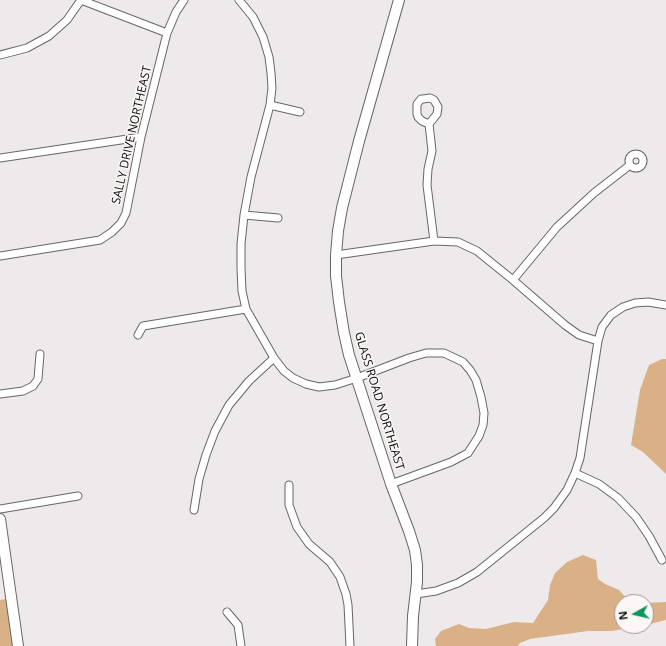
<!DOCTYPE html>
<html>
<head>
<meta charset="utf-8">
<style>
	body { margin:0 }
	#map { position:relative; width:666px; height:646px; overflow:hidden; background:#eee9ea; font-family:"Open Sans",sans-serif }
	canvas { display:block }
	.north { position:absolute; left:614px; top:594px; width:40px; height:40px; box-sizing:border-box; background:#fbf7f7; border:1px solid #9c9999; border-radius:50%; rotate:262deg; font-size:11px; font-weight:700; line-height:16px; text-align:center; color:#0e0c0c }
	.north::after { content:''; display:block; margin:auto; width:14px; height:18px; background:#079757; clip-path:polygon(50% 0,100% 100%,50% 72%,0 100%) }
</style>
</head>
<body>
<div id="map">
<canvas width="666" height="646"></canvas>
<div class="north">N</div>
</div>
<script>
const g = document.querySelector('canvas').getContext('2d');
g.lineJoin = 'round';
function fillPath(path, color) { g.fillStyle = color; g.fill(path, 'evenodd'); }
const shape = rows => new Path2D(rows.map(r => 'M' + r).join(''));
function stroke(path, color, width, dash) { g.strokeStyle = color; g.lineWidth = width; g.lineCap = dash ? 'butt' : 'round'; g.setLineDash(dash || []); g.stroke(path); }
function drawText(font, color, halo, rows, align = 'center') {
  g.font = font + ' "Open Sans",sans-serif'; g.lineWidth = 3; g.setLineDash([]); g.textBaseline = 'middle'; g.strokeStyle = halo; g.fillStyle = color; for (const [text, x, y, turn = 0] of rows) {
    g.save(); g.translate(x, y); g.rotate((+turn || 0) * Math.PI / 180); g.textAlign = isNaN(turn) ? turn : align; if (halo) g.strokeText(text, 0, 0); g.fillText(text, 0, 0); g.restore();
  }
}
fillPath(shape([
	[662,359,666,359,666,474,643,452,631,445,640,390,649,365],
	[583,555,596,560,598,579,605,584,619,590,628,600,637,602,622,602,622,626,638,626,612,631,588,631,530,639,520,643,518,646,436,646,435,639,441,631,459,624,469,628,486,629,514,622,533,623,548,600,550,585,555,573,567,562],
	[12,598,18,646,0,646,0,600],
	[666,602,666,620,646,625,646,603]
]), '#dab186');
const street = shape([
	[81,0,167,33],
	[239,0,253,17,263,37,269,57,271,73,272,88,270,105,251,177,244,215,241,244,241,268,242,291,246,309,274,358,284,371,293,378,306,384,319,387,335,385,357,378,409,358,426,353,444,353,463,362,470,370,476,380,481,397,484,413,483,425,479,436,468,453,451,462,391,484],
	[0,55,27,48,49,36,67,20,81,0],
	[270,105,300,112],
	[429,124,422,121,418,117,417,114,417,104,421,99,423,99,430,98,434,100,438,107,437,114,429,124,432,151,428,169,427,185,434,241],
	'629 161a7 7 0 1 1 14 0a7 7 0 1 1-14 0Z',
	[0,158,141,137],
	[244,215,278,218],
	[336,255,434,241,458,242,477,251,513,280,565,325,579,335,598,341],
	[0,256,100,240,112,232,121,223,126,213,141,137,167,33,176,12,184,0],
	[513,280,557,227,594,193,630,165],
	[138,335,143,326,246,309],
	[0,394,23,391,33,386,38,379,40,354],
	[575,473,599,484,618,498,636,517,649,536,662,560],
	[289,485,289,505,297,527,309,544,330,562,340,577,346,594,348,605,350,646],
	[0,509,78,496],
	[194,510,199,479,206,455,215,431,229,405,249,381,274,358],
	[416,594,436,591,458,583,477,572,544,518,554,508,567,490,575,473,580,458,598,341,602,327,611,315,623,307,635,303,648,302,666,305],
	[227,612,238,625,241,646]
]);
const secondary = shape([
	[399,0,359,141,342,208,338,231,336,255,336,276,339,302,344,333,349,355,391,484,409,531,415,550,417,565,417,582,413,616,412,646],
	[0,519,18,646]
]);
stroke(street, '#686565', 9);
stroke(secondary, '#686565', 12);
stroke(street, '#fff', 7);
stroke(secondary, '#fff', 10);
drawText('12px', '#0e0c0c', '#fbf7f7', [
	["SALLY DRIVE NORTHEAST",132,135,-77],
	["GLASS ROAD NORTHEAST",379,401,73]
]);
</script>
</body>
</html>
